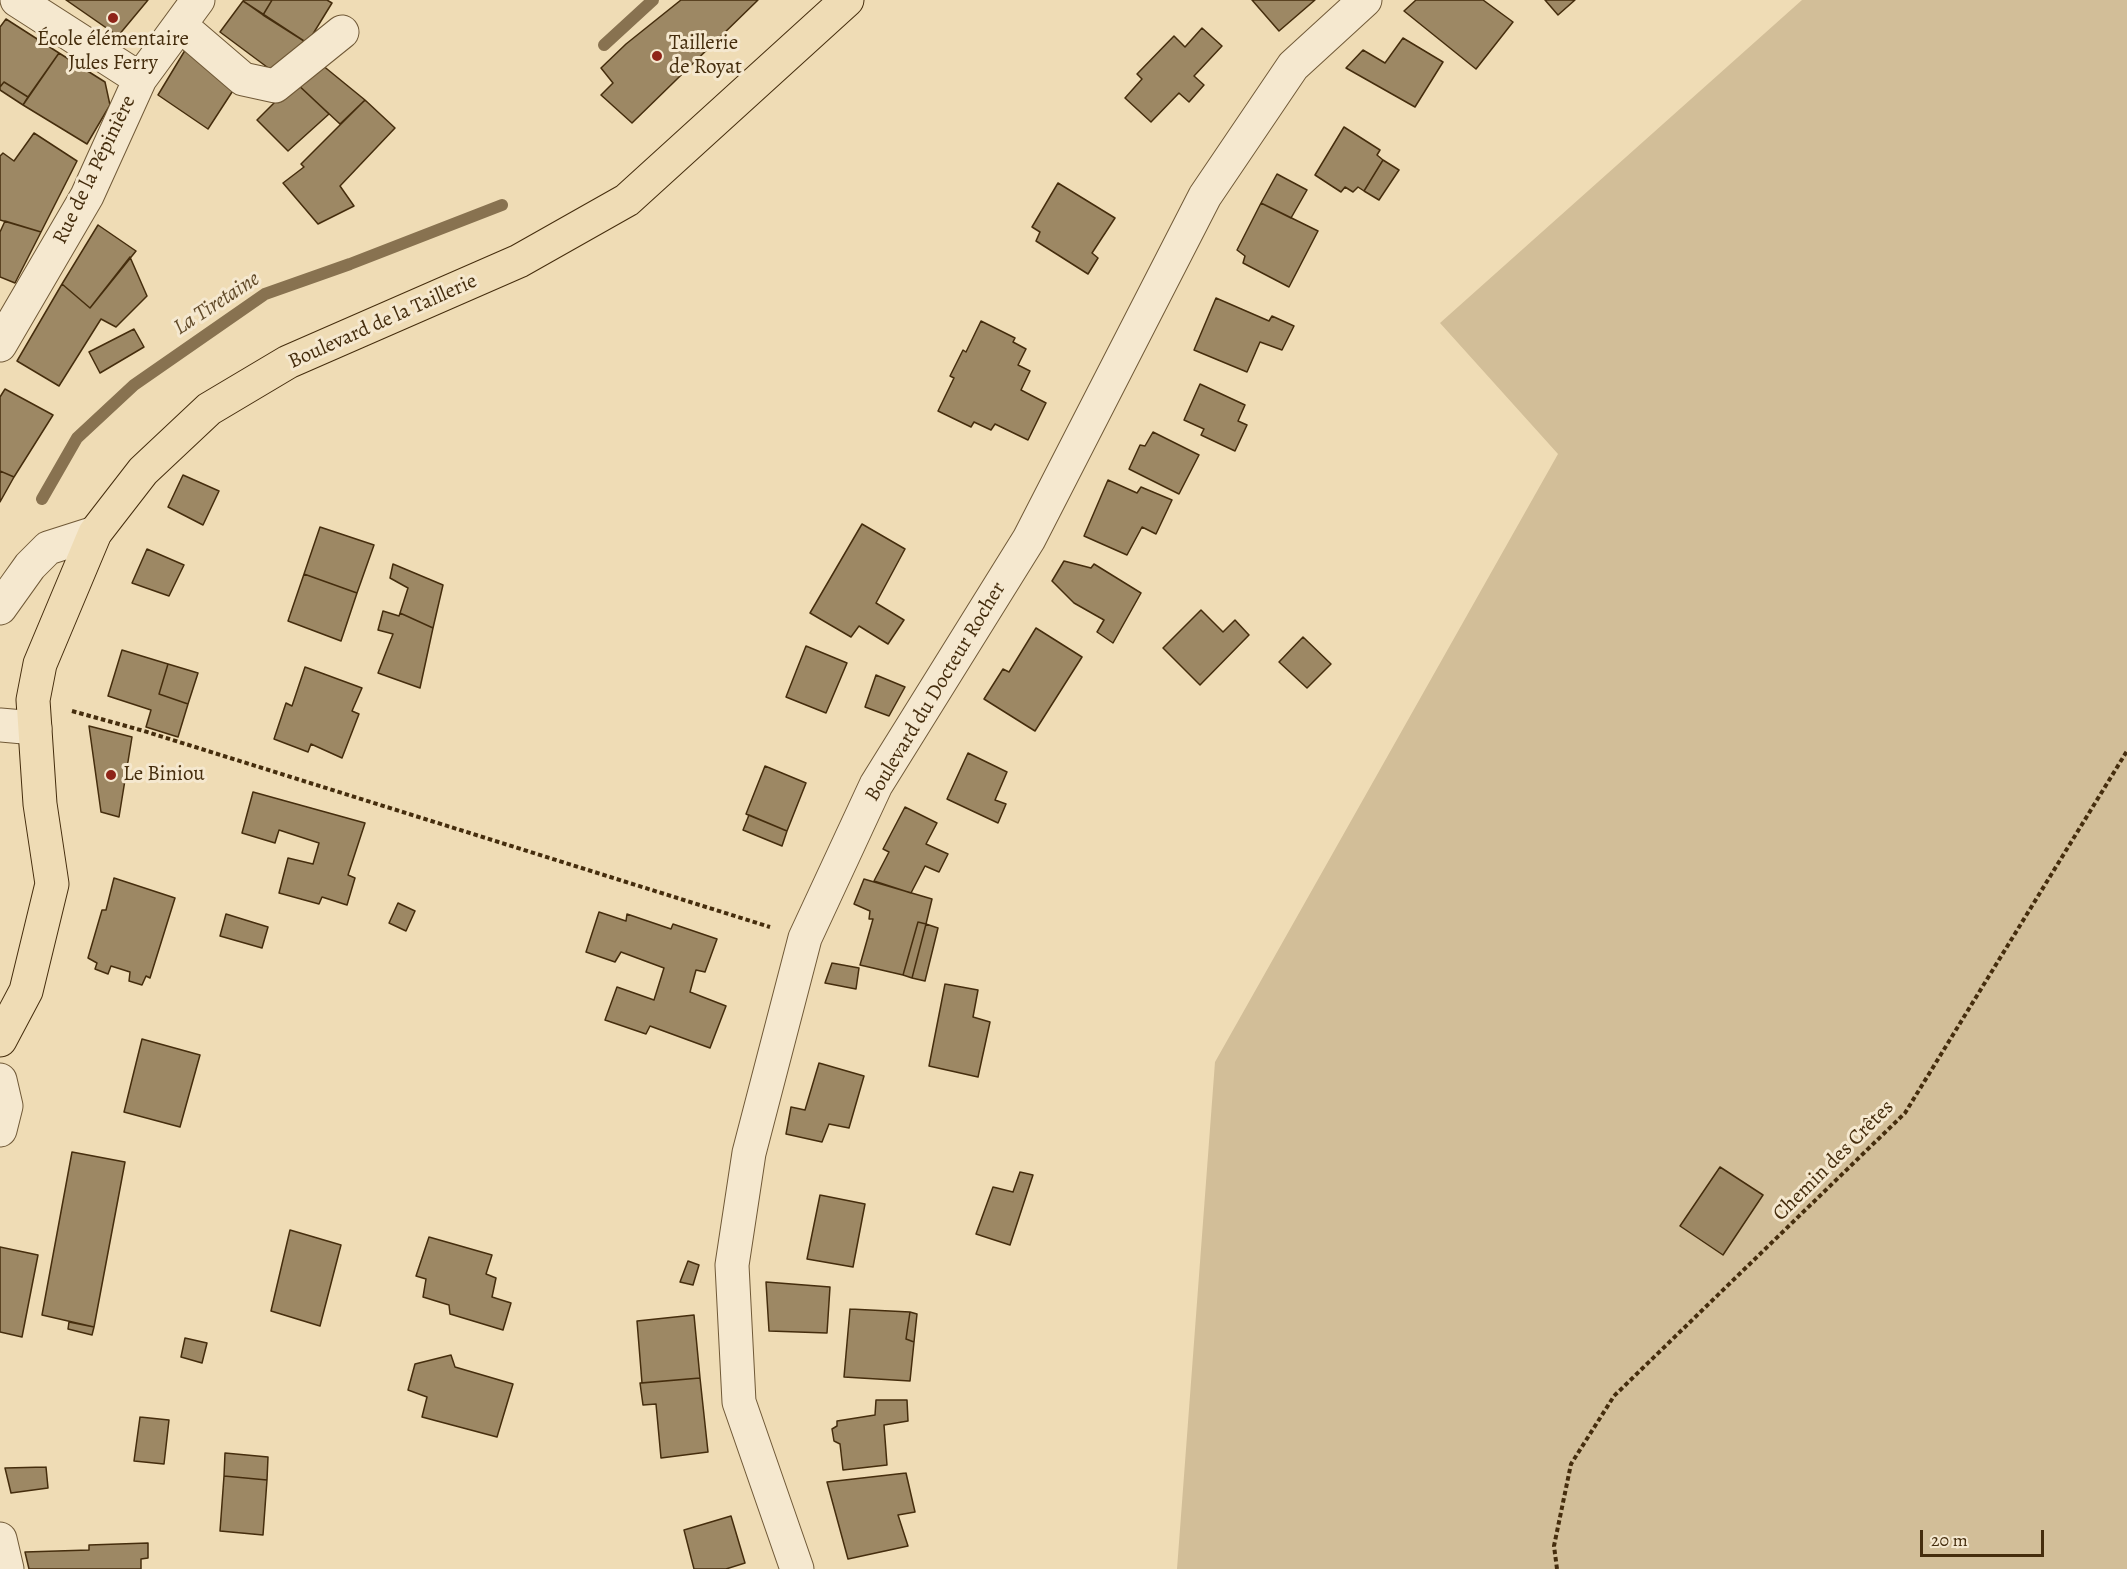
<!DOCTYPE html>
<html>
<head>
<meta charset="utf-8">
<style>
	body { margin:0 }
	#map { position:relative; width:2127px; height:1569px; overflow:hidden; background:#efdcb5; font-family:Alegreya,serif }
	canvas { display:block }
	.scale { position:absolute; left:1920px; top:1530px; width:124px; height:27px; box-sizing:border-box; border:3px solid #452d0d; border-top:0; padding-left:8px; font-size:18px; line-height:21px; white-space:nowrap; color:#452d0d; -webkit-text-stroke:4px #f5e8cf; paint-order:stroke }
</style>
</head>
<body>
<div id="map">
<canvas width="2127" height="1569"></canvas>
<div class="scale">20 m</div>
</div>
<script>
const g = document.querySelector('canvas').getContext('2d');
g.lineJoin = 'round';
function fillPath(path, color) { g.fillStyle = color; g.fill(path, 'evenodd'); }
const shape = rows => new Path2D(rows.map(r => 'M' + r).join(''));
function stroke(path, color, width, dash) { g.strokeStyle = color; g.lineWidth = width; g.lineCap = dash ? 'butt' : 'round'; g.setLineDash(dash || []); g.stroke(path); }
function drawText(font, color, halo, rows, align = 'center') {
  g.font = font + ' Alegreya,serif'; g.lineWidth = 6; g.setLineDash([]); g.textBaseline = 'middle'; g.strokeStyle = halo; g.fillStyle = color; for (const [text, x, y, turn = 0] of rows) {
    g.save(); g.translate(x, y); g.rotate((+turn || 0) * Math.PI / 180); g.textAlign = isNaN(turn) ? turn : align; if (halo) g.strokeText(text, 0, 0); g.fillText(text, 0, 0); g.restore();
  }
}
fillPath(shape([
	[1802,0,2127,0,2127,1569,1177,1569,1215,1062,1558,454,1440,323]
]), '#d2be98');
stroke(shape([
	[604,45,653,0],
	[42,499,77,438,134,385,265,294,350,264,502,205]
]), '#887250', 12);
const building = shape([
	[66,0,148,0,118,36,66,0],
	[244,0,272,0,263,15,243,1,244,0],
	[272,0,327,0,332,3,308,42,304,41,263,15,272,0],
	[681,0,758,0,632,123,601,95,613,83,601,68,626,44,681,0],
	[1252,0,1315,0,1279,31,1252,0],
	[1416,0,1483,0,1513,22,1476,69,1404,11,1416,0],
	[1545,0,1575,0,1558,15,1545,0],
	[243,1,304,41,275,73,220,32,243,1],
	[6,19,59,53,28,97,4,82,0,87,0,27,6,19],
	[1202,28,1222,46,1194,76,1204,85,1189,102,1179,93,1151,122,1125,98,1142,79,1137,74,1174,36,1185,47,1202,28],
	[1403,38,1443,62,1415,107,1346,68,1363,50,1385,63,1403,38],
	[187,47,234,89,208,129,158,95,187,47],
	[59,53,105,82,110,105,87,144,23,105,59,53],
	[316,60,365,100,340,124,295,82,316,60],
	[4,82,28,97,23,105,0,90,0,87,4,82],
	[295,82,329,114,288,151,257,120,295,82],
	[365,100,395,128,340,186,354,206,318,224,283,183,304,167,301,164,365,100],
	[1344,127,1380,150,1377,155,1383,160,1364,191,1358,187,1353,192,1345,187,1341,192,1315,175,1344,127],
	[34,133,77,161,41,232,0,220,0,156,3,153,14,161,34,133],
	[1383,160,1399,170,1379,200,1364,191,1383,160],
	[1277,174,1307,190,1291,218,1261,203,1277,174],
	[1058,183,1115,218,1092,253,1098,258,1088,274,1036,241,1040,232,1032,227,1058,183],
	[1261,203,1318,231,1289,287,1243,263,1245,256,1237,250,1261,203],
	[5,221,41,232,15,283,0,277,0,232,5,221],
	[98,225,136,251,90,308,62,284,98,225],
	[130,257,147,296,116,327,101,319,59,386,17,361,62,284,90,308,130,257],
	[1216,298,1269,321,1272,316,1294,326,1282,350,1260,342,1247,372,1194,350,1216,298],
	[981,321,1015,338,1013,342,1026,349,1018,365,1030,371,1021,390,1046,403,1028,440,995,424,991,430,974,422,971,427,938,411,954,378,950,376,963,350,966,352,981,321],
	[134,329,144,347,100,373,89,352,134,329],
	[1200,384,1245,405,1238,421,1247,425,1235,451,1201,435,1204,429,1184,420,1200,384],
	[5,389,53,415,14,477,0,471,0,397,5,389],
	[1153,432,1199,455,1179,494,1129,469,1140,445,1145,446,1153,432],
	[0,471,14,477,0,502,0,471],
	[183,475,219,491,203,525,168,507,183,475],
	[1108,480,1137,493,1141,487,1172,500,1156,534,1142,527,1127,555,1084,536,1108,480],
	[862,524,905,549,876,603,904,620,888,644,859,626,851,637,810,613,862,524],
	[320,527,374,545,357,593,304,574,320,527],
	[147,549,184,565,169,596,132,583,147,549],
	[1064,561,1091,568,1094,564,1141,593,1113,643,1097,632,1104,620,1074,603,1052,581,1064,561],
	[393,564,443,585,433,628,400,613,408,588,390,578,393,564],
	[304,574,357,593,341,641,288,621,304,574],
	[1201,610,1223,632,1235,620,1249,635,1200,685,1163,648,1201,610],
	[383,611,399,616,400,613,433,628,420,688,378,673,393,634,378,630,383,611],
	[1036,628,1082,657,1035,731,984,699,1003,669,1009,672,1036,628],
	[1303,637,1331,664,1307,688,1279,662,1303,637],
	[806,646,847,663,826,713,786,697,806,646],
	[122,650,168,664,159,694,188,704,178,737,146,727,151,710,108,696,122,650],
	[168,664,198,673,188,704,159,694,168,664],
	[305,667,362,688,352,711,359,714,342,758,311,744,308,752,274,739,286,703,292,706,305,667],
	[876,675,905,687,889,716,865,707,876,675],
	[89,726,132,737,119,817,101,812,89,726],
	[968,753,1007,772,995,800,1006,804,998,823,947,799,968,753],
	[765,766,806,783,787,831,746,814,765,766],
	[253,792,365,823,348,875,355,878,347,905,322,897,319,904,279,893,288,858,313,864,319,843,279,830,275,843,242,833,253,792],
	[905,807,937,823,926,844,948,854,939,872,925,866,911,893,874,881,889,852,883,849,905,807],
	[749,815,787,831,782,846,743,830,749,815],
	[114,878,175,898,150,978,146,976,142,985,129,981,130,972,111,966,108,974,95,969,97,963,88,958,102,910,106,910,114,878],
	[864,879,932,899,926,924,918,922,903,975,860,965,873,919,869,919,870,911,854,904,864,879],
	[398,903,415,911,406,931,389,923,398,903],
	[599,912,626,921,627,914,671,929,673,924,717,939,705,972,696,970,690,992,726,1006,710,1048,650,1026,646,1034,605,1020,617,987,654,1000,664,968,621,952,615,962,586,952,599,912],
	[226,914,268,927,262,948,220,936,226,914],
	[918,922,926,924,912,978,903,975,918,922],
	[926,924,938,928,925,981,912,978,926,924],
	[832,963,859,968,856,989,825,983,832,963],
	[945,984,978,990,973,1017,990,1022,978,1077,929,1066,945,984],
	[142,1039,200,1055,180,1127,124,1112,142,1039],
	[819,1063,864,1076,849,1128,829,1124,822,1142,786,1134,791,1107,805,1110,819,1063],
	[72,1152,125,1162,94,1327,42,1315,72,1152],
	[1720,1167,1763,1195,1723,1255,1680,1226,1720,1167],
	[1020,1172,1033,1175,1010,1245,976,1234,993,1187,1013,1192,1020,1172],
	[820,1195,865,1204,853,1267,807,1259,820,1195],
	[290,1230,341,1245,320,1326,271,1311,290,1230],
	[429,1237,492,1255,486,1274,496,1278,492,1297,511,1303,503,1330,450,1314,449,1305,423,1297,426,1279,416,1276,429,1237],
	[0,1247,38,1255,22,1337,0,1332,0,1247],
	[688,1261,699,1265,693,1285,680,1282,688,1261],
	[766,1282,830,1287,827,1333,769,1331,766,1282],
	[850,1309,910,1312,906,1339,914,1342,910,1381,844,1377,850,1309],
	[910,1312,917,1314,914,1342,906,1339,910,1312],
	[694,1315,700,1378,642,1383,637,1321,694,1315],
	[69,1322,94,1327,92,1335,68,1329,69,1322],
	[185,1338,207,1343,202,1363,181,1357,185,1338],
	[451,1355,455,1367,513,1384,497,1437,422,1417,427,1397,408,1390,415,1364,451,1355],
	[700,1378,708,1452,661,1458,656,1404,643,1405,640,1383,700,1378],
	[876,1400,907,1400,908,1421,884,1425,887,1465,843,1470,840,1444,834,1441,832,1429,837,1426,837,1421,875,1415,876,1400],
	[140,1417,169,1420,164,1464,134,1461,140,1417],
	[225,1453,268,1457,267,1480,224,1476,225,1453],
	[46,1467,48,1488,11,1493,5,1468,46,1467],
	[906,1473,915,1512,898,1515,908,1546,848,1559,827,1482,906,1473],
	[224,1476,267,1480,263,1535,220,1531,224,1476],
	[731,1516,745,1563,726,1569,694,1569,684,1530,731,1516],
	[148,1543,148,1558,141,1559,141,1569,29,1569,25,1552,89,1550,89,1545,148,1543]
]);
fillPath(building, '#9d8864');
stroke(building, '#452d0d', 1.5);
const minor = shape([
	[17,0,140,79],
	[180,25,243,79,275,86,342,32],
	[0,345,87,196,140,79,198,0],
	[0,608,30,566,48,548,95,533],
	[0,725,35,728],
	[0,1080,6,1106,0,1130],
	[0,1539,7,1569],
	[797,1569,739,1402,732,1265,749,1153,805,938,876,785,1029,539,1205,196,1293,66,1365,0]
]);
const major = shape([
	[0,1040,26,991,52,884,40,804,33,700,40,664,95,533,143,471,209,409,288,362,519,261,627,200,847,0]
]);
stroke(minor, '#705937', 35);
stroke(major, '#452d0d', 35);
stroke(shape([
	[72,711,144,731,770,927],
	[1557,1569,1554,1546,1571,1464,1614,1396,1905,1113,2127,751]
]), '#452d0d', 4, [4.5, 3]);
stroke(minor, '#f5e8cf', 33);
stroke(major, '#efdcb5', 33);
for (const [x, y, r, color] of [
	[113,18,6,"#8f2418"],
	[657,56,6,"#8f2418"],
	[111,775,6,"#8f2418"]
]) { const dot = new Path2D(); dot.arc(x, y, r, 0, 2 * Math.PI); g.fillStyle = color; g.fill(dot); stroke(dot, '#f5e8cf', 2); }
drawText('21px', '#452d0d', '#f5e8cf', [
	["École élémentaire",113,40,"center"],
	["Jules Ferry",113,64,"center"],
	["Taillerie",669,44],
	["de Royat",669,68],
	["Le Biniou",123,775]
], 'left');
drawText('21px', '#452d0d', '#f5e8cf', [
	["Rue de la Pépinière",95,170,-64],
	["Boulevard de la Taillerie",383,322,-24],
	["Boulevard du Docteur Rocher",936,692,-59],
	["Chemin des Crêtes",1834,1161,-45]
]);
drawText('italic 22px', '#614a29', '#f5e8cf', [
	["La Tiretaine",217,304,-33]
]);
</script>
</body>
</html>
